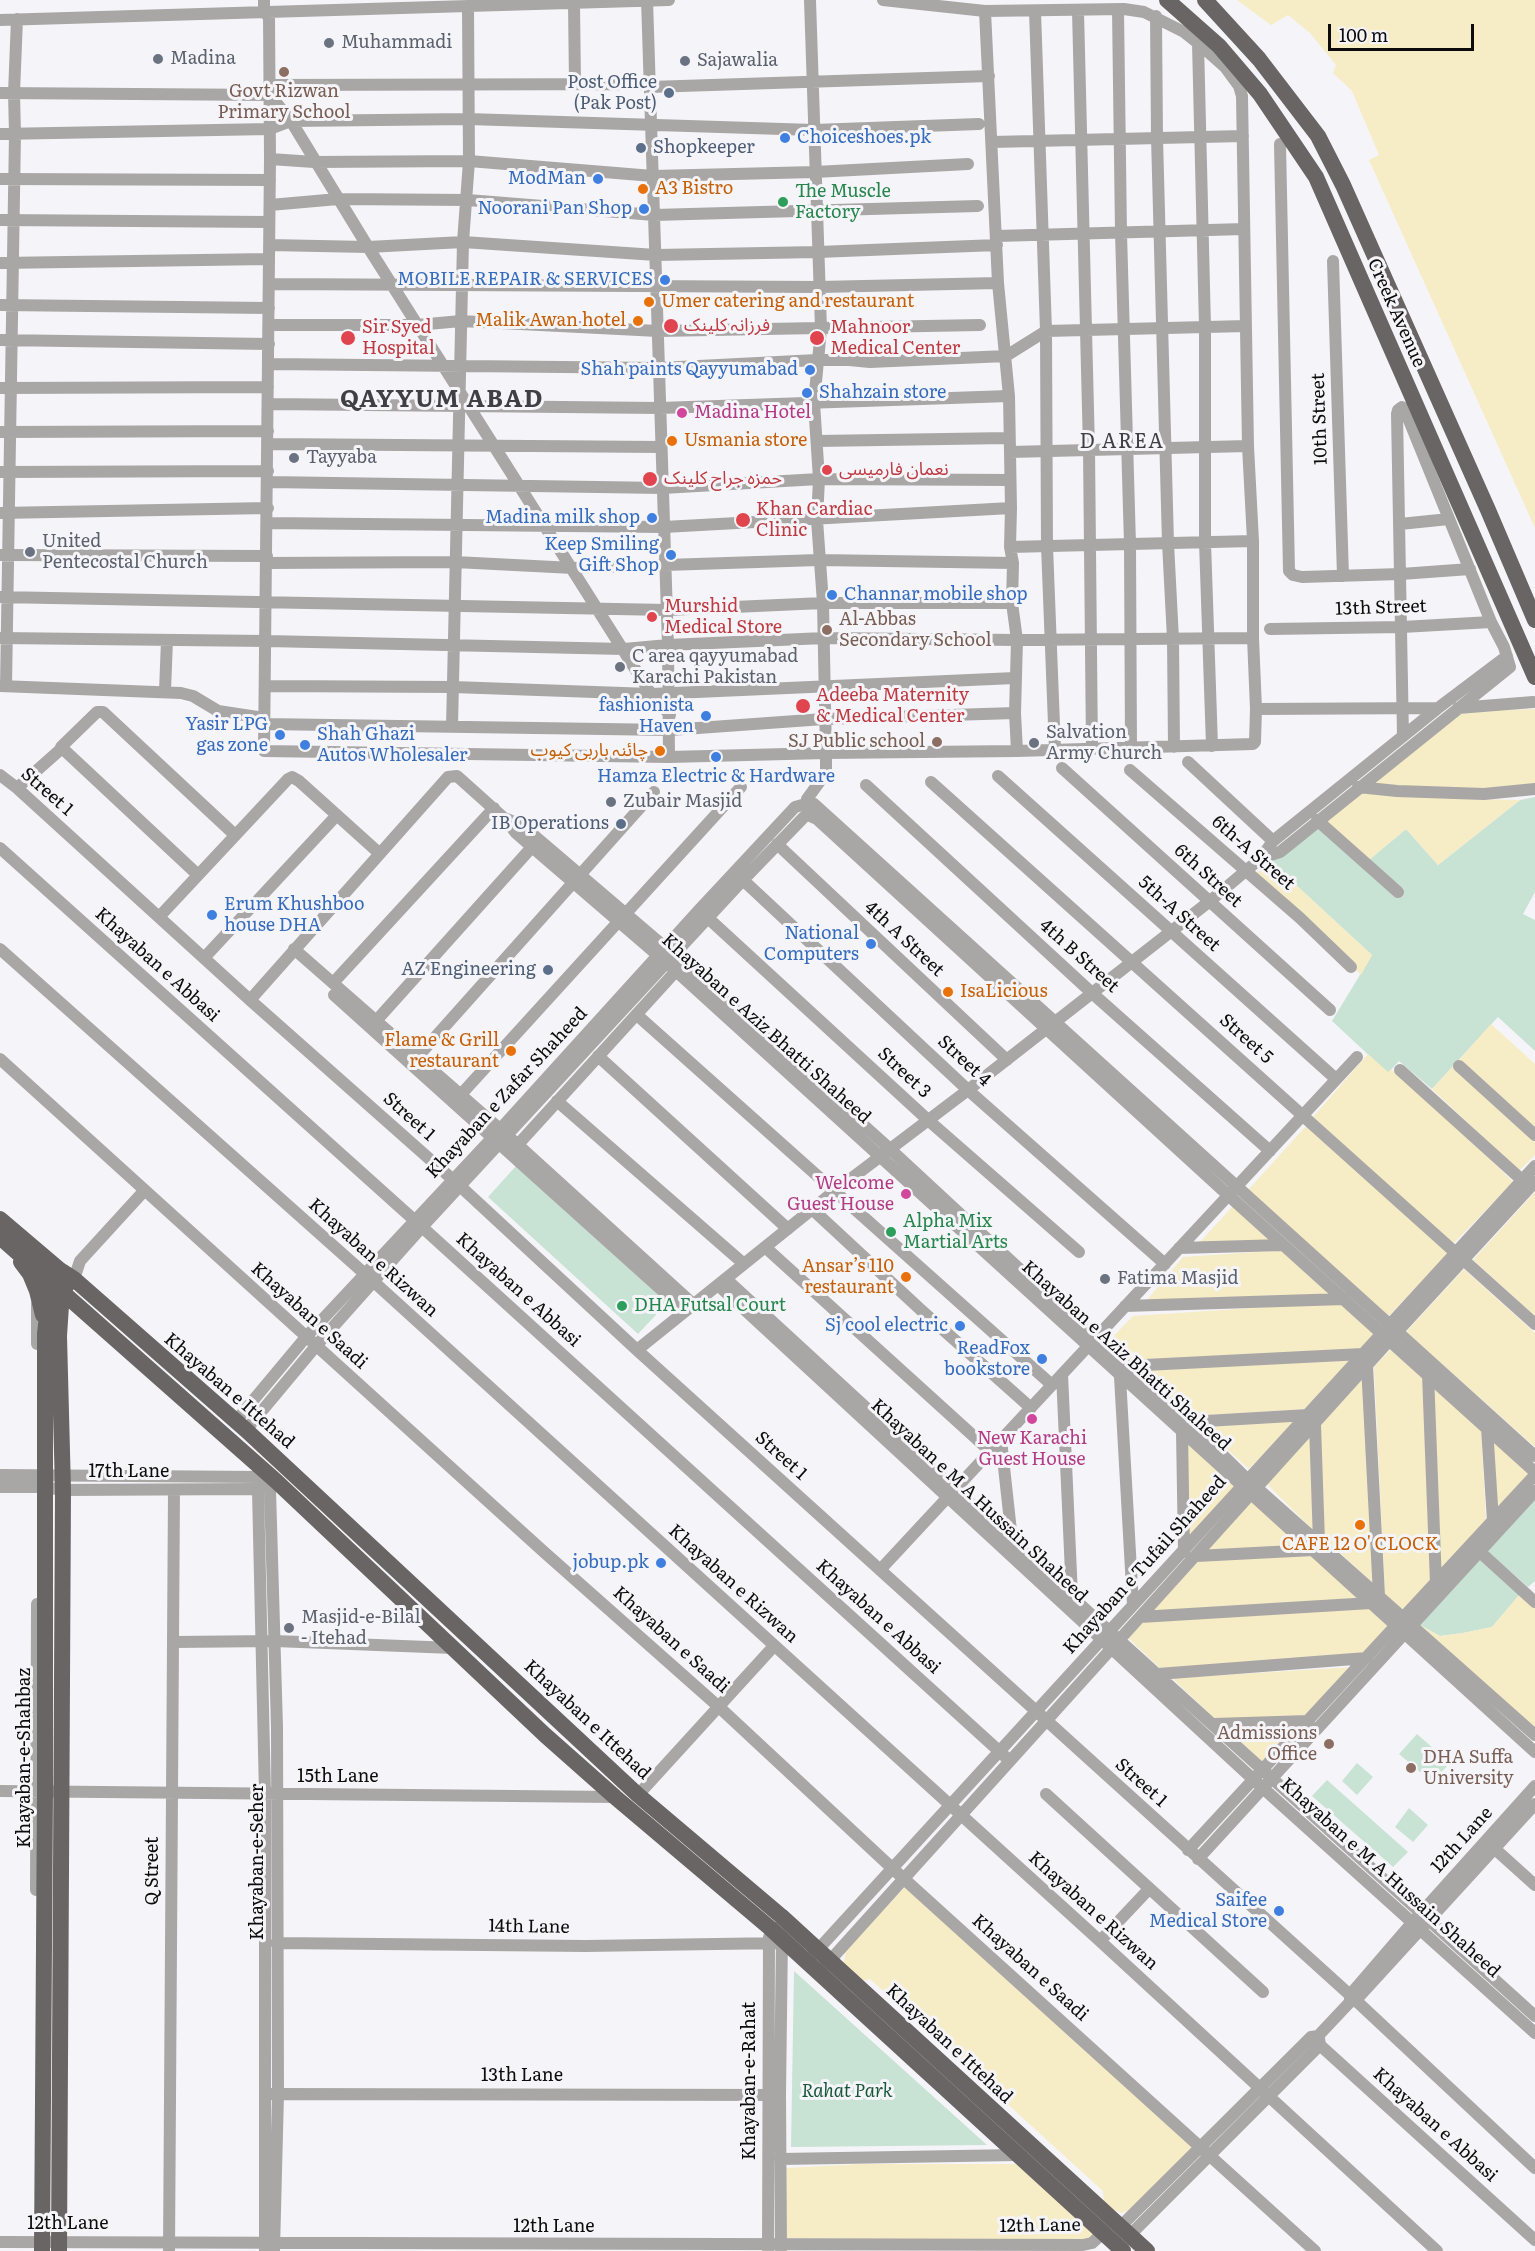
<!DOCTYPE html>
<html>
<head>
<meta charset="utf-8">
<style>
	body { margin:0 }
	#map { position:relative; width:1535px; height:2251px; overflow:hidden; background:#f5f5f9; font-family:Literata,serif }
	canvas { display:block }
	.scale { position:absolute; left:1328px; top:24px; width:146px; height:27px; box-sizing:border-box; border:3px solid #0c0c0d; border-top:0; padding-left:8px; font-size:18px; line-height:21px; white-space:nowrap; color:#0c0c0d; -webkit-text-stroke:4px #f5f5f9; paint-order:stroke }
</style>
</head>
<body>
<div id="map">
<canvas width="1535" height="2251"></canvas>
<div class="scale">100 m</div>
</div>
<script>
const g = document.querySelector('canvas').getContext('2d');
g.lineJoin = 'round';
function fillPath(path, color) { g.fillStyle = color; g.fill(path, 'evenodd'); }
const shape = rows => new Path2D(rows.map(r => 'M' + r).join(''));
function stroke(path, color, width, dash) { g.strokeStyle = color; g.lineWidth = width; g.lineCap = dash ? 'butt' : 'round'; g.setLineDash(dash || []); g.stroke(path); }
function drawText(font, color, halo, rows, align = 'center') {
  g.font = font + ' Literata,"Noto Sans Arabic",serif'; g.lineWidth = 6; g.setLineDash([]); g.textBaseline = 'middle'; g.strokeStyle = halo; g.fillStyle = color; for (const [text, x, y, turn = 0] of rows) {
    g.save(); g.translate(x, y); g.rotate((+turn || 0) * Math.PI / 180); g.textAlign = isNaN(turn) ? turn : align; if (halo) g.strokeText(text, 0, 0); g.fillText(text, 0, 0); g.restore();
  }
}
fillPath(shape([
	[1535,797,1535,892,1523,914,1535,920,1535,1051,1498,1017,1432,1089,1399,1061,1388,1073,1332,1021,1372,955,1271,862,1318,826,1398,894,1404,889,1369,860,1406,829,1438,865,1520,800],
	[516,1166,667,1303,638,1334,488,1197],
	[1535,1498,1535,1581,1528,1587,1487,1551],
	[1480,1558,1520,1594,1492,1627,1463,1633,1440,1636,1420,1625],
	[1417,1734,1450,1763,1432,1782,1399,1754],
	[1357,1763,1373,1777,1357,1795,1342,1781],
	[1327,1780,1408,1852,1393,1867,1312,1796],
	[1409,1808,1428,1825,1413,1842,1395,1827],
	[794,1971,987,2145,791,2147]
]), '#c8e2d3');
fillPath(shape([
	[1237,0,1535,0,1535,528,1369,160,1379,155,1352,91,1333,73,1336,65,1310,33,1288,15,1271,25],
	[1535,709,1535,784,1482,791,1372,784,1458,711],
	[1362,793,1478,799,1520,800,1438,865,1406,829,1369,860,1323,824],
	[1271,862,1372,955,1361,975,1308,922,1254,875],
	[1491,1024,1535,1064,1535,1130,1459,1060],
	[1368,1054,1388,1072,1391,1069,1479,1148,1513,1182,1453,1244,1313,1117],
	[1454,1065,1535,1142,1535,1155,1519,1171,1432,1089],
	[1307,1125,1449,1253,1388,1317,1248,1190],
	[1535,1192,1535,1316,1473,1260],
	[1233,1206,1274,1243,1199,1243],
	[1285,1250,1330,1293,1324,1296,1146,1301,1183,1257],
	[1464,1269,1535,1333,1535,1447,1406,1332],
	[1342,1302,1376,1334,1359,1350,1127,1361,1107,1343,1133,1316],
	[1392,1348,1423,1376,1430,1580,1404,1612,1385,1594,1374,1367],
	[1352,1359,1306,1409,1192,1416,1141,1371],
	[1364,1377,1376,1586,1324,1538,1320,1426],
	[1433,1384,1481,1428,1486,1521,1441,1572],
	[1298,1419,1249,1469,1201,1426],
	[1311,1436,1313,1530,1267,1484],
	[1492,1439,1529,1473,1495,1513],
	[1187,1442,1236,1487,1186,1540],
	[1251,1499,1305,1549,1203,1551],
	[1310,1555,1362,1600,1149,1612,1197,1559],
	[1520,1594,1535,1607,1535,1729,1420,1625,1440,1636,1463,1633,1492,1627],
	[1369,1608,1390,1628,1364,1655,1160,1668,1127,1637,1141,1621],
	[1354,1667,1307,1718,1215,1719,1172,1678],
	[1301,1727,1265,1764,1228,1730],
	[905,1887,1194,2147,1133,2209,1121,2213,1104,2205,1103,2191,870,1979,858,1982,844,1962,846,1949],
	[862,2164,1016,2164,1096,2236,1084,2242,786,2238,786,2168]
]), '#f6ecc6');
stroke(shape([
	[264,0,264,12,269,17,270,159,264,751,669,757,826,753,1017,751,1253,744,1255,742,1256,709,1253,638,1253,541,1248,446,1242,96,1239,86,1225,67,1198,43,1184,32,1144,12,1124,9,985,11,883,0],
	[647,0,668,645,669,757],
	[574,4,575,84],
	[1118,10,1121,233,1130,544,1131,748],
	[985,11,998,283,1009,396,1011,508,1010,547,1013,563,1012,603,1017,640,1015,713,1017,751],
	[1035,11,1046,331,1047,546,1055,750],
	[1078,11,1089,449,1092,749],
	[1156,16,1157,138,1168,543,1173,639,1174,747],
	[0,20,669,0],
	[1198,43,1205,327,1205,542,1212,746],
	[270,85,650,84],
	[650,87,989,76],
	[0,93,270,95,291,121,368,247,651,694,670,715],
	[0,134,270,129,291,121,468,119,814,130,979,124],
	[992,142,1243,136],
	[1280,144,1289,571,1293,575,1302,577,1401,574,1470,569],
	[270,159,314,162,469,161,653,176,815,172,968,164],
	[0,179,270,180],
	[270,205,338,199,468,200,654,215,978,206],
	[0,220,269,222],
	[997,236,1244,229],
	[269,245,368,247,463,242,656,255,818,252,997,245],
	[1333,261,1343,576],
	[0,263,269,259],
	[269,284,819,287,998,283],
	[0,305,269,308],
	[269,325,417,325,461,321,658,331,980,325],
	[0,340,269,344],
	[269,364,659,368,817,360,849,360,870,362,1006,356,1046,331,1246,326],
	[0,388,268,387],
	[268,404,660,408,1009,396],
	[0,432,268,431],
	[817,441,1009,438],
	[268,444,661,447],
	[1010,452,1248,446],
	[0,472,268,471],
	[268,482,663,488,819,479,1010,480],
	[0,513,268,508],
	[267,523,664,527,1011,508],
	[1400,524,1449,519],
	[1010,547,1253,541],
	[1,555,267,556],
	[267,563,455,562,573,568,819,560,1013,563],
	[0,597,667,610,823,603,1012,603],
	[1270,629,1402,627,1491,622],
	[0,638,267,641,624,649,668,645,824,638,1017,640,1253,638],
	[0,686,181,693,193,696,218,711,264,718],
	[6,686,15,134,14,93,17,19],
	[265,686,453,687,651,694,1015,678],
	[165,691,167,640],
	[1458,708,1533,702],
	[1256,709,1438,708],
	[264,724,670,730,824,719,1015,713],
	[452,727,463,242,469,161,468,7],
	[1188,762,1273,841],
	[1062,768,1330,1010],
	[1130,770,1300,918,1351,967],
	[0,775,17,788,250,1000,460,1186,637,1350,1350,1995,1535,2168],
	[998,776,1336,1079],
	[931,782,1535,1324],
	[866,785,1092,993,1270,1151],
	[1358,787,1397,791,1484,794,1535,789],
	[17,788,61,749],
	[806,807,807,799,826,773,826,753,823,603,817,520,819,479,814,403,821,329,810,0],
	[507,819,523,826,673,954,890,1149,1095,1339,1189,1422,1248,1480,1535,1735],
	[1317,820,1398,892],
	[777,844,1007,1060],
	[0,848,422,1227,1010,1761],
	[1261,858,1280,852,1510,667,1504,647,1491,622,1404,408,1402,407,1398,410,1397,414,1403,736],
	[198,875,61,747,97,712,103,712,235,835],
	[743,880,968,1090,1165,1264],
	[159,917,288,779,292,777,299,781,379,853],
	[708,918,928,1120,1079,1252],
	[0,949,374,1282,1100,1941,1437,2251],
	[294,949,517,1144,693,1304],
	[204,958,337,815],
	[333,983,494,808],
	[334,995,685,1311],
	[250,1000,448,777,457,776,505,819,516,833,532,847,676,971,1535,1752],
	[637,1015,1052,1385],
	[376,1021,532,847],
	[598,1056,788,1229],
	[0,1059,544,1552,719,1707,892,1868,1315,2251],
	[413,1062,654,792],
	[1459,1066,1535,1135],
	[1400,1070,1522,1180],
	[455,1101,741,787],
	[557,1101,744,1264],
	[513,1150,676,971],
	[812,1209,921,1310,1031,1408],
	[765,1247,990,1451],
	[1179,1248,1283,1245],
	[74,1279,80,1261,144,1191],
	[726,1279,1109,1631,1535,2016],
	[718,1285,1254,1780,1535,2033],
	[1125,1306,1344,1299],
	[37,1344,37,1304],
	[637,1350,836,1190,968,1090,1210,901,1261,858,1273,841,1438,708,1507,656],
	[1367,1365,1379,1595],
	[1125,1366,1363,1354],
	[1062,1374,1072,1596],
	[1428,1374,1436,1584],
	[1120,1377,1133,1605],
	[235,1422,306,1337,493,1137,699,910,795,807,809,803,814,804,1535,1456],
	[1189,1422,1308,1415],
	[1315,1425,1319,1542],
	[1487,1428,1493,1521],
	[246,1430,316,1346,422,1227,743,880,804,817,808,815,817,819,1228,1195,1535,1472],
	[1182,1432,1184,1552],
	[1001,1440,1012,1540],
	[0,1475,259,1477,265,1482,270,1490,277,1727,278,2094,274,2250],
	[0,1487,44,1487,63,1490,256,1489,258,1491],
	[258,1491,265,1794,265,2251],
	[1480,1552,1535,1602],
	[1196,1556,1313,1550],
	[880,1570,1357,1057],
	[1140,1617,1371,1603],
	[174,1642,275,1641,453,1648],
	[1158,1674,1367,1658],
	[1214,1724,1309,1721],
	[0,1791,615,1797],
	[1046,1794,1263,1992],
	[638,1795,774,1646],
	[1495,1849,1535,1885],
	[1188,1850,1535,1475],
	[1198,1859,1535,1491],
	[36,1890,37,1604],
	[1100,1941,1149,1889],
	[276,1943,586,1946,781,1943],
	[813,1955,1535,1166],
	[825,1966,1397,1332,1535,1182],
	[1350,2001,1350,1995,1412,1923,1535,1786],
	[1311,2037,1535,2240],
	[271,2094,780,2095],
	[780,2159,1018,2155],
	[1120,2227,1311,2037,1318,2036,1350,2002,1356,2000,1535,1804],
	[1130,2235,1320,2045,1319,2038],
	[0,2242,1083,2245,1092,2243,1103,2233],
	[169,2251,174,1490],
	[768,2251,769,1937],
	[781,2251,780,2095,782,1936]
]), '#a9a6a6', 12);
stroke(shape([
	[1167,0,1219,46,1260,94,1316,177,1535,677],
	[1205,0,1259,59,1318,136,1343,185,1488,510,1535,620],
	[0,1219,60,1270,74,1279,246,1430,638,1795,781,1916,1147,2251],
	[0,1237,276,1481,545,1735,615,1797,770,1928,1123,2251],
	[21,1262,30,1274,37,1291,43,1315],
	[42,2251,45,1792,45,1334,51,1280,57,1274],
	[59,2251,63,1490,59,1336,62,1290,67,1285]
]), '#6a6565', 16);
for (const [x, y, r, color] of [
	[329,43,6,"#6b7280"],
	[158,59,6,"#6b7280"],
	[685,61,6,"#6b7280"],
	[284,72,6,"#8d6e63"],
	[669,93,6,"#5c6f8a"],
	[785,138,6,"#3f7fe0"],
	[641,148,6,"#5c6f8a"],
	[598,179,6,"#3f7fe0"],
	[643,189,6,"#e8710a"],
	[783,202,6,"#2e9e5b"],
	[644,209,6,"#3f7fe0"],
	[665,280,6,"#3f7fe0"],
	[649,302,6,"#e8710a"],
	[638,321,6,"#e8710a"],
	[671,326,8,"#e0444e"],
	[348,338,8,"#e0444e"],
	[817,338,8,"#e0444e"],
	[810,370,6,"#3f7fe0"],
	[807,393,6,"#3f7fe0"],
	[682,413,6,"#d1479c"],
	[672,441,6,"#e8710a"],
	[294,458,6,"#6b7280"],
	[827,470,6,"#e0444e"],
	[650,479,8,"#e0444e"],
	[652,518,6,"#3f7fe0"],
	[743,520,8,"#e0444e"],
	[30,552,6,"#6b7280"],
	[671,555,6,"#3f7fe0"],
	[832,595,6,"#3f7fe0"],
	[652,617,6,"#e0444e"],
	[827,630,6,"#8d6e63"],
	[620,667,6,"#6b7280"],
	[803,706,8,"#e0444e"],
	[706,716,6,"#3f7fe0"],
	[280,735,6,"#3f7fe0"],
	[937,742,6,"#8d6e63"],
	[1034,743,6,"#6b7280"],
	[305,745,6,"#3f7fe0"],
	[660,751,6,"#e8710a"],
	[716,757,6,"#3f7fe0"],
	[611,802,6,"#6b7280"],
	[621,824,6,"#5c6f8a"],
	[212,915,6,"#3f7fe0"],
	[871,944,6,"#3f7fe0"],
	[548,970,6,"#5c6f8a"],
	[948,992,6,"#e8710a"],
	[511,1051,6,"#e8710a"],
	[906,1194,6,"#d1479c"],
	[891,1232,6,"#2e9e5b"],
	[906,1277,6,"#e8710a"],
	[1105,1279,6,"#6b7280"],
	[622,1306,6,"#2e9e5b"],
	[960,1326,6,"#3f7fe0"],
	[1042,1359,6,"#3f7fe0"],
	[1032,1419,6,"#d1479c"],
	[1360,1525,6,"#e8710a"],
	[661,1563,6,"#3f7fe0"],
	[289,1628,6,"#6b7280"],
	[1329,1744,6,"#8d6e63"],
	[1411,1768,6,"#8d6e63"],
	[1279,1911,6,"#3f7fe0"]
]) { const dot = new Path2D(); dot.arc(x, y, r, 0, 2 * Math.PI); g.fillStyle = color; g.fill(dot); stroke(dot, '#f5f5f9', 2); }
drawText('18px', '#5b616d', '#f5f5f9', [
	["Muhammadi",341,43],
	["Madina",170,59],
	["Sajawalia",697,61],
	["Tayyaba",306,458],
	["United",42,542],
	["Pentecostal Church",42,563],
	["C area qayyumabad",632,657],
	["Karachi Pakistan",632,678],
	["Salvation",1046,733],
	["Army Church",1046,754],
	["Zubair Masjid",623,802],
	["Fatima Masjid",1117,1279],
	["Masjid-e-Bilal",301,1618],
	["- Itehad",301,1639]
], 'left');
drawText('18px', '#4e5e75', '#f5f5f9', [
	["Post Office",657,83],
	["(Pak Post)",657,104],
	["Shopkeeper",653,148,"left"],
	["IB Operations",609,824],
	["AZ Engineering",536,970]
], 'right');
drawText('18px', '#785e54', '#f5f5f9', [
	["Govt Rizwan",284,92,"center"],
	["Primary School",284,113,"center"],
	["Al-Abbas",839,620],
	["Secondary School",839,641],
	["SJ Public school",925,742,"right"],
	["Admissions",1317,1734,"right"],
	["Office",1317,1755,"right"],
	["DHA Suffa",1423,1758],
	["University",1423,1779]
], 'left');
drawText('18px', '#366cbe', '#f5f5f9', [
	["Choiceshoes.pk",797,138,"left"],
	["ModMan",586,179],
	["Noorani Pan Shop",632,209],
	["MOBILE REPAIR & SERVICES",653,280],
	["Shah paints Qayyumabad",798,370],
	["Shahzain store",819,393,"left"],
	["Madina milk shop",640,518],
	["Keep Smiling",659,545],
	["Gift Shop",659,566],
	["Channar mobile shop",844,595,"left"],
	["fashionista",694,706],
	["Haven",694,727],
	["Yasir LPG",268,725],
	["gas zone",268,746],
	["Shah Ghazi",317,735,"left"],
	["Autos Wholesaler",317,756,"left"],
	["Hamza Electric & Hardware",716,777,"center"],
	["Erum Khushboo",224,905,"left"],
	["house DHA",224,926,"left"],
	["National",859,934],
	["Computers",859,955],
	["Sj cool electric",948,1326],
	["ReadFox",1030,1349],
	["bookstore",1030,1370],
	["jobup.pk",649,1563],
	["Saifee",1267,1901],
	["Medical Store",1267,1922]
], 'right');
drawText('18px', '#c56008', '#f5f5f9', [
	["A3 Bistro",655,189],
	["Umer catering and restaurant",661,302],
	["Malik Awan hotel",626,321,"right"],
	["Usmania store",684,441],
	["چائنہ باربی کیوب",648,751,"right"],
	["IsaLicious",960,992],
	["Flame & Grill",499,1041,"right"],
	["restaurant",499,1062,"right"],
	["Ansar’s 110",894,1267,"right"],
	["restaurant",894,1288,"right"],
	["CAFE 12 O' CLOCK",1360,1545,"center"]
], 'left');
drawText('18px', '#27864d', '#f5f5f9', [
	["The Muscle",795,192],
	["Factory",795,213],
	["Alpha Mix",903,1222],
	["Martial Arts",903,1243],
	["DHA Futsal Court",634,1306]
], 'left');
drawText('18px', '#0c0c0d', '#f5f5f9', [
	["Creek Avenue",1396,313,66],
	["10th Street",1320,419,-92],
	["13th Street",1381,608,-2],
	["Street 1",47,792,41],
	["6th-A Street",1253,853,41],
	["6th Street",1208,876,42],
	["5th-A Street",1179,914,42],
	["4th A Street",904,939,43],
	["4th B Street",1079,956,42],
	["Khayaban e Abbasi",157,965,42],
	["Khayaban e Aziz Bhatti Shaheed",766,1029,42],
	["Street 5",1246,1039,42],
	["Street 4",964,1061,43],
	["Street 3",904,1073,43],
	["Khayaban e Zafar Shaheed",507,1093,-47],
	["Street 1",409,1117,42],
	["Khayaban e Rizwan",373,1258,42],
	["Khayaban e Abbasi",518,1290,42],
	["Khayaban e Saadi",309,1316,42],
	["Khayaban e Aziz Bhatti Shaheed",1126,1356,42],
	["Khayaban e Ittehad",229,1391,41],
	["Street 1",781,1456,42],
	["17th Lane",129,1472],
	["Khayaban e M A Hussain Shaheed",979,1501,43],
	["Khayaban e Tufail Shaheed",1145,1565,-48],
	["Khayaban e Rizwan",733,1584,42],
	["Khayaban e Abbasi",878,1617,42],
	["Khayaban e Saadi",671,1640,42],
	["Khayaban e Ittehad",587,1720,43],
	["Khayaban-e-Shahbaz",25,1758,-90],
	["15th Lane",338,1777],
	["Street 1",1141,1783,42],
	["12th Lane",1462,1840,-48],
	["Khayaban-e-Seher",258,1862,-90],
	["Q Street",153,1871,-90],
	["Khayaban e M A Hussain Shaheed",1390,1878,42],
	["Khayaban e Rizwan",1093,1911,42],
	["14th Lane",529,1927,1],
	["Khayaban e Saadi",1030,1968,42],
	["Khayaban e Ittehad",949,2044,43],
	["13th Lane",522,2076],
	["Khayaban-e-Rahat",750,2081,-90],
	["Khayaban e Abbasi",1435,2125,42],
	["12th Lane",68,2224],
	["12th Lane",1040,2226,-1],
	["12th Lane",554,2227]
]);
drawText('18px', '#be3a42', '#f5f5f9', [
	["فرزانہ کلینک",684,326],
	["Sir Syed",362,328],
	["Hospital",362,349],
	["Mahnoor",830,328],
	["Medical Center",830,349],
	["نعمان فارمیسی",839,470],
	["حمزہ جراح کلینک",664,479],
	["Khan Cardiac",756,510],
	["Clinic",756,531],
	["Murshid",664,607],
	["Medical Store",664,628],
	["Adeeba Maternity",816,696],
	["& Medical Center",816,717]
], 'left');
drawText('18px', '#b23c85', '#f5f5f9', [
	["Madina Hotel",694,413],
	["Welcome",894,1184,"right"],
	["Guest House",894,1205,"right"],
	["New Karachi",1032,1439,"center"],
	["Guest House",1032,1460,"center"]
], 'left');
drawText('italic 18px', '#185639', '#f5f5f9', [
	["Rahat Park",847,2092]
]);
g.letterSpacing = '1.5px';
drawText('20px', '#404044', '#f5f5f9', [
	["D AREA",1122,442]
]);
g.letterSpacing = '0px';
g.letterSpacing = '1.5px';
drawText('bold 24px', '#404044', '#f5f5f9', [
	["QAYYUM ABAD",442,400]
]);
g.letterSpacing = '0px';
</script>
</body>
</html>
